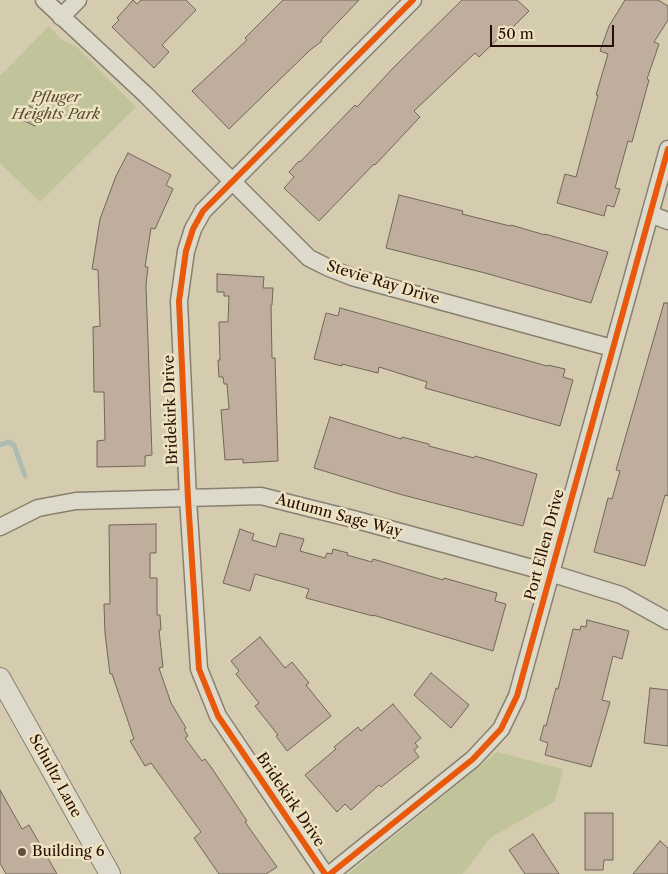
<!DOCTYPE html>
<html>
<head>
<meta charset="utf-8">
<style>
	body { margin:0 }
	#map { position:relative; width:668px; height:874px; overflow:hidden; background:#d5ccb0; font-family:"Libre Caslon Text",serif }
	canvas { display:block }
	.scale { position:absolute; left:490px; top:25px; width:124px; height:22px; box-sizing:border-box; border:2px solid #290e04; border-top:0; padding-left:6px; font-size:15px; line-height:18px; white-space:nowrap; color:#290e04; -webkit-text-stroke:4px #ede3c2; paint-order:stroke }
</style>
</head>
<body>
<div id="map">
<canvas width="668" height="874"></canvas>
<div class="scale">50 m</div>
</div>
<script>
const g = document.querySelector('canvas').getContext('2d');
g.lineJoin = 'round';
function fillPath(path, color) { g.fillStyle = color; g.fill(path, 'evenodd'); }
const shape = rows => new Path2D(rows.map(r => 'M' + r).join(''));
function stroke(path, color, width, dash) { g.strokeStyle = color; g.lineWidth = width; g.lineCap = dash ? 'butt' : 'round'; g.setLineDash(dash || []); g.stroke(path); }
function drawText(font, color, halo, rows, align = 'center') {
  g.font = font + ' "Libre Caslon Text",serif'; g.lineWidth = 5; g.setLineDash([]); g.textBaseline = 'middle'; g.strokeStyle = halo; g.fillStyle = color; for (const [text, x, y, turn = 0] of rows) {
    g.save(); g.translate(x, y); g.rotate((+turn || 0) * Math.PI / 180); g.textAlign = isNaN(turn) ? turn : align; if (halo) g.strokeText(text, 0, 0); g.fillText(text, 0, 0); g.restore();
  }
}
fillPath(shape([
	[49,26,61,39,78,48,136,107,40,202,0,163,0,76],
	[497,752,563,769,555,801,490,838,463,874,348,874]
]), '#c1c49a');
stroke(shape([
	[0,445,9,442,14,445,25,476]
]), '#acbcb0', 5);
const building = shape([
	[133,0,137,4,141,0,186,0,196,10,162,45,169,52,154,68,112,27,119,20,117,18,133,0],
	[283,0,359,0,321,40,322,41,309,51,229,129,192,91,247,40,245,38,283,0],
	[462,0,517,0,529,11,508,32,506,31,479,57,475,53,414,111,420,117,375,165,374,164,319,221,284,188,294,177,289,172,299,161,300,162,355,105,357,107,394,67,462,0],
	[625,0,658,0,668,6,668,20,654,42,659,44,647,79,649,80,632,142,628,141,615,188,620,189,614,207,607,205,604,216,557,203,565,174,576,177,598,95,596,95,608,54,600,51,609,26,625,0],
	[29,106,42,112,35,126,22,120,29,106],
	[128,153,171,175,166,185,173,189,155,229,151,228,145,267,148,267,146,285,152,455,145,456,145,466,97,467,97,441,105,440,104,392,94,392,93,327,100,326,98,270,92,269,100,219,116,176,128,153],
	[399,195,463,211,462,214,510,226,511,225,545,235,545,234,608,252,591,303,485,273,386,248,399,195],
	[217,274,264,277,263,288,273,288,272,305,271,305,272,358,275,358,278,461,243,463,243,459,225,460,221,410,229,409,227,384,224,384,223,377,219,377,218,360,220,360,219,322,228,322,229,296,224,296,224,292,217,292,217,274],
	[664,303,668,303,668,496,665,495,645,566,594,552,608,498,612,499,620,471,616,470,664,303],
	[340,308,547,366,548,365,565,369,563,377,573,380,560,426,425,388,427,382,379,367,378,373,342,364,342,366,314,359,326,313,338,316,340,308],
	[330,417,401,439,402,437,429,444,429,446,474,458,475,456,537,474,523,526,399,494,314,468,330,417],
	[156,524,156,553,150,553,150,578,157,578,157,615,160,615,161,630,159,630,163,667,159,668,171,703,186,728,184,729,188,736,185,738,202,761,205,759,211,767,247,821,245,822,277,867,266,874,219,874,194,838,201,832,151,763,145,766,130,741,134,739,112,674,110,674,105,633,104,604,110,604,109,525,156,524],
	[240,529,254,534,252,540,276,547,280,533,304,539,300,551,325,558,327,553,332,554,333,549,348,553,347,555,372,562,373,559,443,580,444,578,497,593,495,601,506,604,493,651,373,615,373,616,306,598,309,589,255,574,250,591,223,583,240,529],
	[587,620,629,631,622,659,613,656,602,700,610,702,591,767,545,755,548,743,540,740,544,725,546,726,556,688,558,689,573,629,580,630,581,626,586,627,587,620],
	[260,637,285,668,292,662,309,683,306,685,331,716,287,751,276,736,278,735,255,706,259,703,236,674,239,671,231,661,260,637],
	[431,673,469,705,451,728,414,695,431,673],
	[650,688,668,690,668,746,644,743,650,688],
	[393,704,421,738,415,743,418,747,414,750,419,757,381,787,379,785,351,810,345,804,337,812,305,775,336,749,334,747,358,727,361,731,393,704],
	[0,790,22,829,29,825,57,874,6,874,0,863,0,790],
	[585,813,613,813,613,860,604,860,603,870,585,870,585,813],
	[533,834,559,874,525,874,509,850,533,834],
	[660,841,668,848,668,874,633,874,660,841]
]);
fillPath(building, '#bfae9d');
stroke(building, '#706758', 1);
const minor = shape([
	[44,0,146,95,309,258,329,268,352,277,612,348],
	[61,17,78,0],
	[650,214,668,221],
	[0,527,38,508,76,501,261,496,353,519,550,573,621,595,668,621],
	[325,874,218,716,199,669,188,499,179,301,186,251,193,229,203,211,413,0],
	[330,874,473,759,501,729,517,696,668,149]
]);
const tertiary = shape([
	[0,678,110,874]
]);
stroke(minor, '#88806f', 19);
stroke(tertiary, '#88806f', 22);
stroke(minor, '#dedacb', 16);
stroke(tertiary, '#dedacb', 20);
stroke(shape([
	[325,874,218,716,199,669,188,499,179,301,186,251,193,229,203,211,413,0],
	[330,874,473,759,501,729,517,696,668,149]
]), '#e8590c', 6);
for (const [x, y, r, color] of [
	[22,852,5,"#655040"]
]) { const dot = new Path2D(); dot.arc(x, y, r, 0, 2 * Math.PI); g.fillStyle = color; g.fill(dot); stroke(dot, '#ede3c2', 2); }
drawText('italic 15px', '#584c32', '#ede3c2', [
	["Pfluger",56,98],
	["Heights Park",56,115]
]);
drawText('15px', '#290e04', '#ede3c2', [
	["Stevie Ray Drive",383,283,17],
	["Bridekirk Drive",171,410,-92],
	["Autumn Sage Way",339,516,15],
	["Port Ellen Drive",545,545,-75],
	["Schultz Lane",55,776,61],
	["Bridekirk Drive",290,800,56]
]);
drawText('15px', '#290e04', '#ede3c2', [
	["Building 6",32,852]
], 'left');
</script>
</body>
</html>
